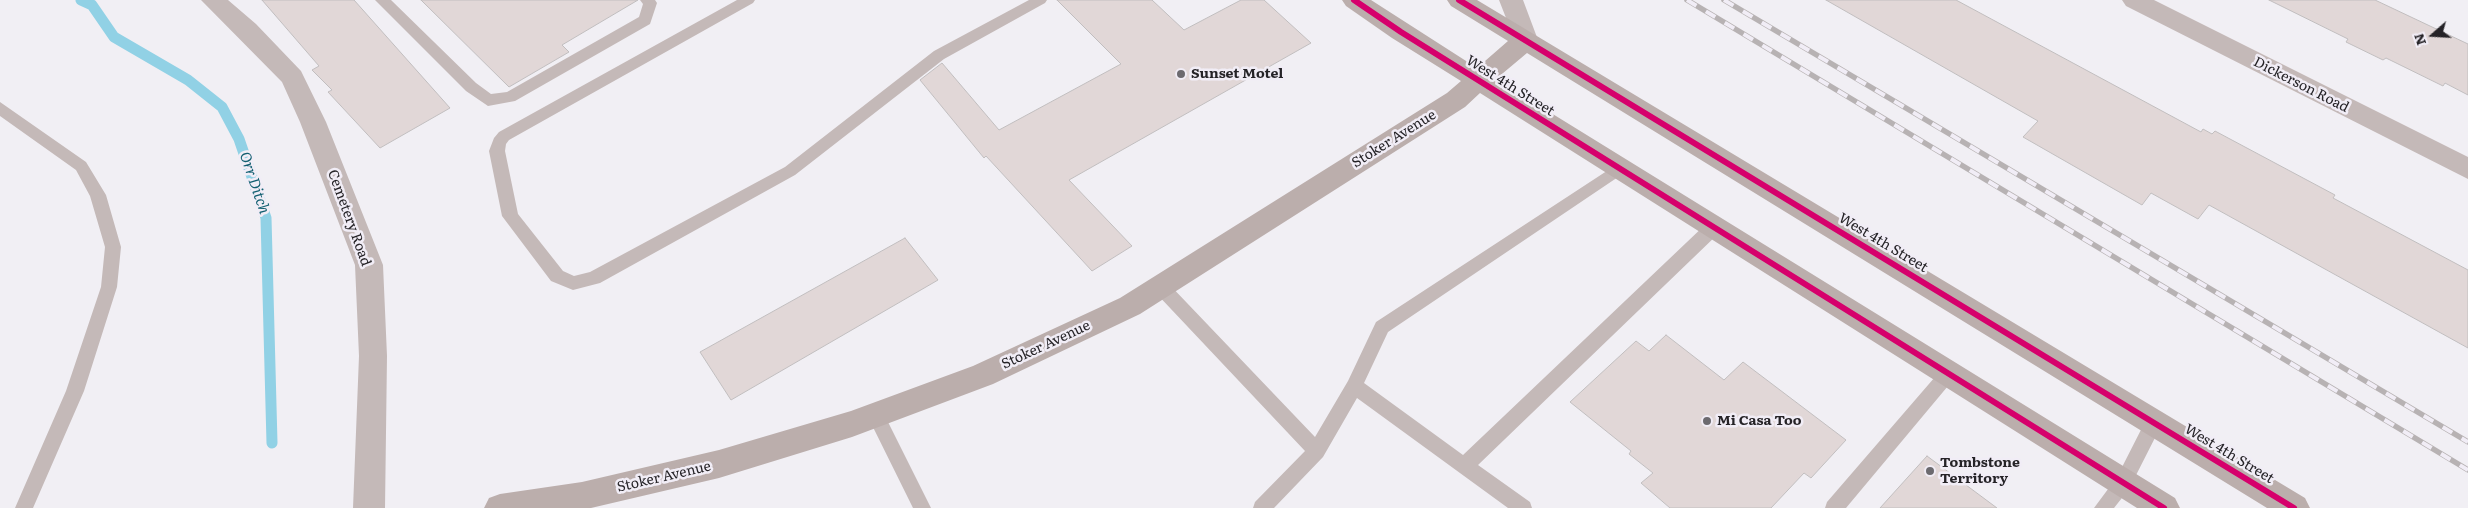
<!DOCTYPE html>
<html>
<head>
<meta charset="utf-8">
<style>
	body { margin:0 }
	#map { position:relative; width:2468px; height:508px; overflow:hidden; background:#f1eff4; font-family:Literata,serif }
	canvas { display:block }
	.north { position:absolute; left:2408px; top:10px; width:50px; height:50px; -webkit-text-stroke:4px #f1edf6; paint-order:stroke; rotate:251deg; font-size:14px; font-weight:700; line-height:20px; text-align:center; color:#252327 }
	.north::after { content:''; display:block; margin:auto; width:18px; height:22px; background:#252327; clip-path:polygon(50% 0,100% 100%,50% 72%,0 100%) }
</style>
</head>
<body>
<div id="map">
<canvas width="2468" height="508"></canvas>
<div class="north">N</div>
</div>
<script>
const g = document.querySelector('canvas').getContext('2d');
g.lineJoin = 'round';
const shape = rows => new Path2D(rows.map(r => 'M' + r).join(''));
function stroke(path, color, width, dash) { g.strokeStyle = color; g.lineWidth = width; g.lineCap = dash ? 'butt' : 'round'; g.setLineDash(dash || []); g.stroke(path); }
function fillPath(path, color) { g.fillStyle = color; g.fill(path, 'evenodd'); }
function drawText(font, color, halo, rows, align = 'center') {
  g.font = font + ' Literata,serif'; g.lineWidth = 5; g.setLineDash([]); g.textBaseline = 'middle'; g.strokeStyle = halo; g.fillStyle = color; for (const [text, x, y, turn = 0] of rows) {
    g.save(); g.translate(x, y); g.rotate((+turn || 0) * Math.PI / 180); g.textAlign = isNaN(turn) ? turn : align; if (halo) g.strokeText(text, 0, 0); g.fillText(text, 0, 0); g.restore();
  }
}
stroke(shape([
	[81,0,92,5,114,37,188,80,222,107,239,139,266,218,272,443]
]), '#91d1e5', 11);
const building = shape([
	[262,0,354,0,450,108,380,148,328,92,332,90,312,70,319,66,262,0],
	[421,0,638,0,562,45,569,52,509,87,421,0],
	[1057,0,1152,0,1184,30,1241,0,1264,0,1311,43,1069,180,1132,246,1092,271,986,156,984,158,920,80,942,63,999,130,1121,64,1057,0],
	[1826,0,1956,0,2201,132,2203,129,2212,134,2215,131,2335,195,2333,198,2468,270,2468,348,2209,205,2198,219,2151,193,2142,205,2023,137,2038,121,1826,0],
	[2269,0,2375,0,2468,44,2468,95,2445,83,2443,86,2386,58,2383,60,2346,42,2348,39,2269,0],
	[905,238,938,280,731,400,700,352,905,238],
	[1666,335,1724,380,1743,362,1846,440,1811,478,1804,473,1771,508,1670,508,1641,483,1653,473,1629,454,1631,451,1570,402,1636,341,1649,351,1666,335],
	[1927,456,1997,508,1880,508,1927,456]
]);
fillPath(building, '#e1d7d7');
stroke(building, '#c1bebf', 1);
fillPath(shape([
	[375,0,391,0,476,83,491,94,507,92,639,17,643,4,640,0,655,0,657,3,650,24,515,101,488,106,466,91,375,0],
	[737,0,755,0,753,3,509,140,506,144,505,151,518,214,563,271,574,276,590,272,785,167,934,51,1029,0,1047,0,1045,3,944,59,795,175,600,283,573,290,551,281,502,216,489,151,494,138,499,132,737,0],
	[0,102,86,162,106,195,121,247,117,287,84,391,33,508,15,508,66,391,101,287,105,247,90,196,76,170,0,116,0,102],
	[1619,163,1624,165,1627,169,1624,173,1388,332,1364,383,1463,455,1707,223,1713,222,1719,223,1721,228,1719,233,1478,465,1530,502,1532,508,1508,508,1357,398,1323,457,1274,508,1253,508,1255,502,1305,451,1154,291,1152,286,1154,281,1160,279,1166,281,1315,437,1348,381,1376,322,1619,163],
	[1947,368,1953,370,1956,375,1953,380,1846,508,1825,508,1827,502,1941,370,1947,368],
	[876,407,882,410,931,508,913,508,867,415,870,410,876,407],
	[2154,414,2160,416,2163,422,2129,489,2114,508,2094,508,2117,477,2148,416,2154,414]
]), '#c4b9b8');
fillPath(shape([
	[201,0,228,0,256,24,301,71,326,122,383,265,387,356,385,508,353,508,359,356,355,265,300,122,282,82,201,0],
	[1499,0,1523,0,1538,40,1535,46,1526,49,1517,46,1499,0],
	[2122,0,2154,0,2468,157,2468,179,2126,6,2122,0]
]), '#c4b9b8');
fillPath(shape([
	[1342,0,1371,0,1477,68,1508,41,1451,6,1447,0,1477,0,2305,498,2310,508,2267,508,1527,53,1496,79,2175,498,2180,508,2137,508,1480,93,1465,107,1140,314,993,384,852,437,719,478,591,508,484,508,489,498,500,494,582,482,719,450,851,411,973,366,1120,298,1447,93,1461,81,1392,38,1346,6,1342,0]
]), '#bbaeac');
const rail = shape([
	[1687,0,2468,470],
	[1724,0,2468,442]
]);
stroke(rail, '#b7b2b3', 5.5);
stroke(rail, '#f1edf6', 4, [11]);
stroke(shape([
	[1354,0,1401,32,2164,508],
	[1459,0,2294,508]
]), '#d6006c', 6);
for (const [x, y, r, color] of [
	[1181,74,5,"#6c6a6f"],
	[1707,421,5,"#6c6a6f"],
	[1930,471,5,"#6c6a6f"]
]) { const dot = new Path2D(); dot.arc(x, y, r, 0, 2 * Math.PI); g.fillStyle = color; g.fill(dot); stroke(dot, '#f1edf6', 2); }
drawText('bold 14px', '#252327', '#f1edf6', [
	["Sunset Motel",1191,74],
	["Mi Casa Too",1717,421],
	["Tombstone",1940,463],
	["Territory",1940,479]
], 'left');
drawText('14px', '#252327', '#f1edf6', [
	["Dickerson Road",2301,85,27],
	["West 4th Street",1510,86,32],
	["Stoker Avenue",1394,139,-32],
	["Cemetery Road",349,218,70],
	["West 4th Street",1883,243,31],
	["Stoker Avenue",1046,345,-25],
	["West 4th Street",2229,454,31],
	["Stoker Avenue",664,477,-13]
]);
drawText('italic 15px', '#125f71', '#f1edf6', [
	["Orr Ditch",254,183,71]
]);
</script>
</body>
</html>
